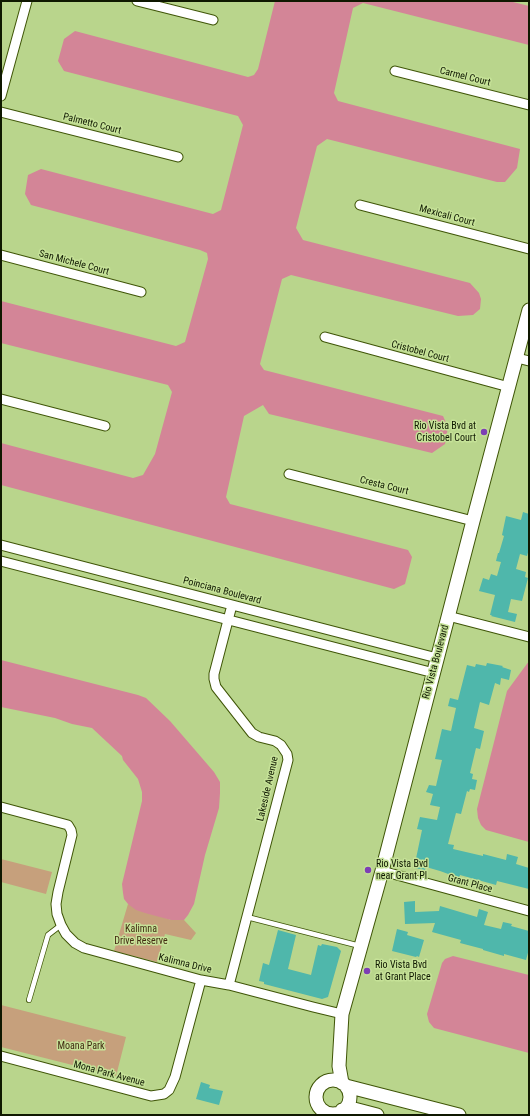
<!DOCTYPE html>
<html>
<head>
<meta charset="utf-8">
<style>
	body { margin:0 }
	#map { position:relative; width:530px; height:1116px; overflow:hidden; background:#b9d58c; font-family:"Roboto Condensed",sans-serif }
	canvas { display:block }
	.frame { position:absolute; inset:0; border:2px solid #0f1800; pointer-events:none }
</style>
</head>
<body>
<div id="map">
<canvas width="530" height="1116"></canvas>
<div class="frame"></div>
</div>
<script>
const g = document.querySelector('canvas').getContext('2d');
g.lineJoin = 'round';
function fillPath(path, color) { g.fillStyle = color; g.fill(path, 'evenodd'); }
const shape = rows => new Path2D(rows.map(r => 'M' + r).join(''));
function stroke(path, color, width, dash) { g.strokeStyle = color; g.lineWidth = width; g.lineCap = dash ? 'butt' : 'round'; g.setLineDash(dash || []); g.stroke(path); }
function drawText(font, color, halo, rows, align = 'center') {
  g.font = font + ' "Roboto Condensed",sans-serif'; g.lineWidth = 3; g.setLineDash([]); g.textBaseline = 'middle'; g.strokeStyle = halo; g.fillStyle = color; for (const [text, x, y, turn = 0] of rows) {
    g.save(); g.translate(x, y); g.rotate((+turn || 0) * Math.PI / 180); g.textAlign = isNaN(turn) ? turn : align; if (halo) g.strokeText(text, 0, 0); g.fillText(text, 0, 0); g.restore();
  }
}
fillPath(shape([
	[1,859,52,872,46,894,1,882],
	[128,904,171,920,184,920,196,933,191,940,165,934,157,962,114,951],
	[1,1005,126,1037,116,1076,1,1047]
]), '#c6a07c');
fillPath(shape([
	[275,1,509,1,529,6,529,45,363,3,353,8,334,93,338,101,520,149,517,168,505,182,497,182,327,139,317,146,296,228,303,240,470,283,479,293,481,299,480,309,473,315,458,316,291,275,282,279,260,364,264,370,443,416,448,427,445,444,432,453,269,414,263,405,244,416,226,497,230,504,408,550,412,557,405,584,394,589,1,485,1,443,133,478,143,475,155,454,172,392,168,385,1,343,1,301,176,346,185,342,208,259,207,253,200,250,31,205,25,194,28,175,41,169,213,214,221,210,243,125,238,116,64,71,58,61,64,39,75,31,248,77,254,75,258,69],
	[1,660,138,695,146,698,170,721,214,772,220,782,220,793,219,808,205,855,194,904,188,915,184,920,171,920,145,913,136,910,128,904,124,899,123,893,122,884,142,801,142,792,138,779,123,760,122,756,92,728,72,724,55,718,1,707],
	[529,661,529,842,486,830,481,825,478,818,477,809,507,691],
	[453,956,529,975,529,1053,434,1028,429,1022,427,1014,442,963,445,959]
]), '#d38597');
fillPath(shape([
	[523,512,529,514,529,549,527,556,520,554,516,569,526,572,525,577,528,578,522,601,511,599,508,612,517,614,515,622,491,616,492,615,490,615,495,595,479,591,483,578,489,580,491,574,497,576,501,562,496,561,498,553,499,553,504,536,502,535,506,516,521,520],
	[487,663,503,666,502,667,511,670,509,680,501,678,500,685,495,683,489,705,480,702,474,728,484,731,480,749,476,748,470,773,473,774,472,779,477,780,475,790,470,789,469,792,467,791,461,814,456,813,448,844,454,845,453,849,483,856,483,854,506,860,507,854,518,857,516,864,529,868,529,889,497,881,496,885,460,875,458,882,449,880,451,875,440,871,426,867,425,870,414,868,422,830,417,829,420,817,437,820,440,807,430,805,433,794,426,792,429,785,436,786,442,760,435,759,442,729,451,731,456,708,448,706,450,698,458,700,467,665,475,667,476,664,486,666],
	[415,901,415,912,439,911,440,906,477,917,479,909,488,912,484,925,501,929,503,922,512,924,511,926,529,931,529,949,526,960,504,954,504,956,483,950,483,949,460,943,461,940,432,932,435,923,405,924,404,902],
	[397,929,408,932,407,935,424,940,419,957,417,956,416,957,392,951],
	[278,930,296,935,288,969,311,975,318,945,321,946,322,944,337,947,341,951,328,997,322,999,264,984,264,982,259,981,263,963,269,965],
	[201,1082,210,1085,209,1088,223,1091,219,1105,196,1099]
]), '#4fb7ab');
const lane = shape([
	[247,917,360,946],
	[29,1000,48,935,61,925]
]);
const street = shape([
	[137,1,213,20],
	[395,71,529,105],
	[1,96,27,1],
	[1,112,178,157],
	[360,205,529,249],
	[1,255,141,292],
	[325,337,509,387],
	[517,358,529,361],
	[1,399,105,426],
	[289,474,473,521],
	[1,545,437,658],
	[1,561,434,673],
	[448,616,529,637],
	[1,807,68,825,71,830,72,835,58,892,56,904,57,914,61,925,66,934,75,943,84,948,201,980,229,985,313,1007,342,1014],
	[382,871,529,911],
	[229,985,288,760,287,754,281,745,275,741,259,737,252,733,216,687,214,679,214,674,232,605],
	[1,1056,151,1096,164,1094,169,1090,175,1077,201,980]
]);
const secondary = shape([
	'316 1097a17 17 0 1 1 34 0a17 17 0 1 1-34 0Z',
	[342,1083,339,1066,342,1014,382,871,473,521,529,310],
	[346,1086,459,1115],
	[342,1110,354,1109,377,1115]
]);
stroke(lane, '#3f5507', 6);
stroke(street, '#3f5507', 11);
stroke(secondary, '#3f5507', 15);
stroke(lane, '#fff', 4.5);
stroke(street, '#fff', 9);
stroke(secondary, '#fff', 13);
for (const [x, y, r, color] of [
	[484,432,4,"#7d3fb4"],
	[368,870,4,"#7d3fb4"],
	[367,971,4,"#7d3fb4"]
]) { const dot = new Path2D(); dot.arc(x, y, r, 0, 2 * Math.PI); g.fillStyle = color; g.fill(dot); stroke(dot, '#c6e298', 1.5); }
drawText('10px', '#0f1800', '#c6e298', [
	["Carmel Court",465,77,14],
	["Palmetto Court",92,124,14],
	["Mexicali Court",447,216,15],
	["San Michele Court",74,263,15],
	["Cristobel Court",420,352,15],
	["Cresta Court",384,486,14],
	["Poinciana Boulevard",222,591,15],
	["Rio Vista Boulevard",436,662,-75],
	["Lakeside Avenue",268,789,-77],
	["Grant Place",470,884,15],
	["Kalimna Drive",185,964,14],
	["Mona Park Avenue",109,1074,15]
]);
drawText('10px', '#0f1800', '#c6e298', [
	["Rio Vista Bvd at",476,426,"right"],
	["Cristobel Court",476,438,"right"],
	["Rio Vista Bvd",376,864],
	["near Grant Pl",376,876],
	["Rio Vista Bvd",375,965],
	["at Grant Place",375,977]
], 'left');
drawText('10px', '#422a11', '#c6e298', [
	["Kalimna",141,929],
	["Drive Reserve",141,941],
	["Moana Park",81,1046]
]);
</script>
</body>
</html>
